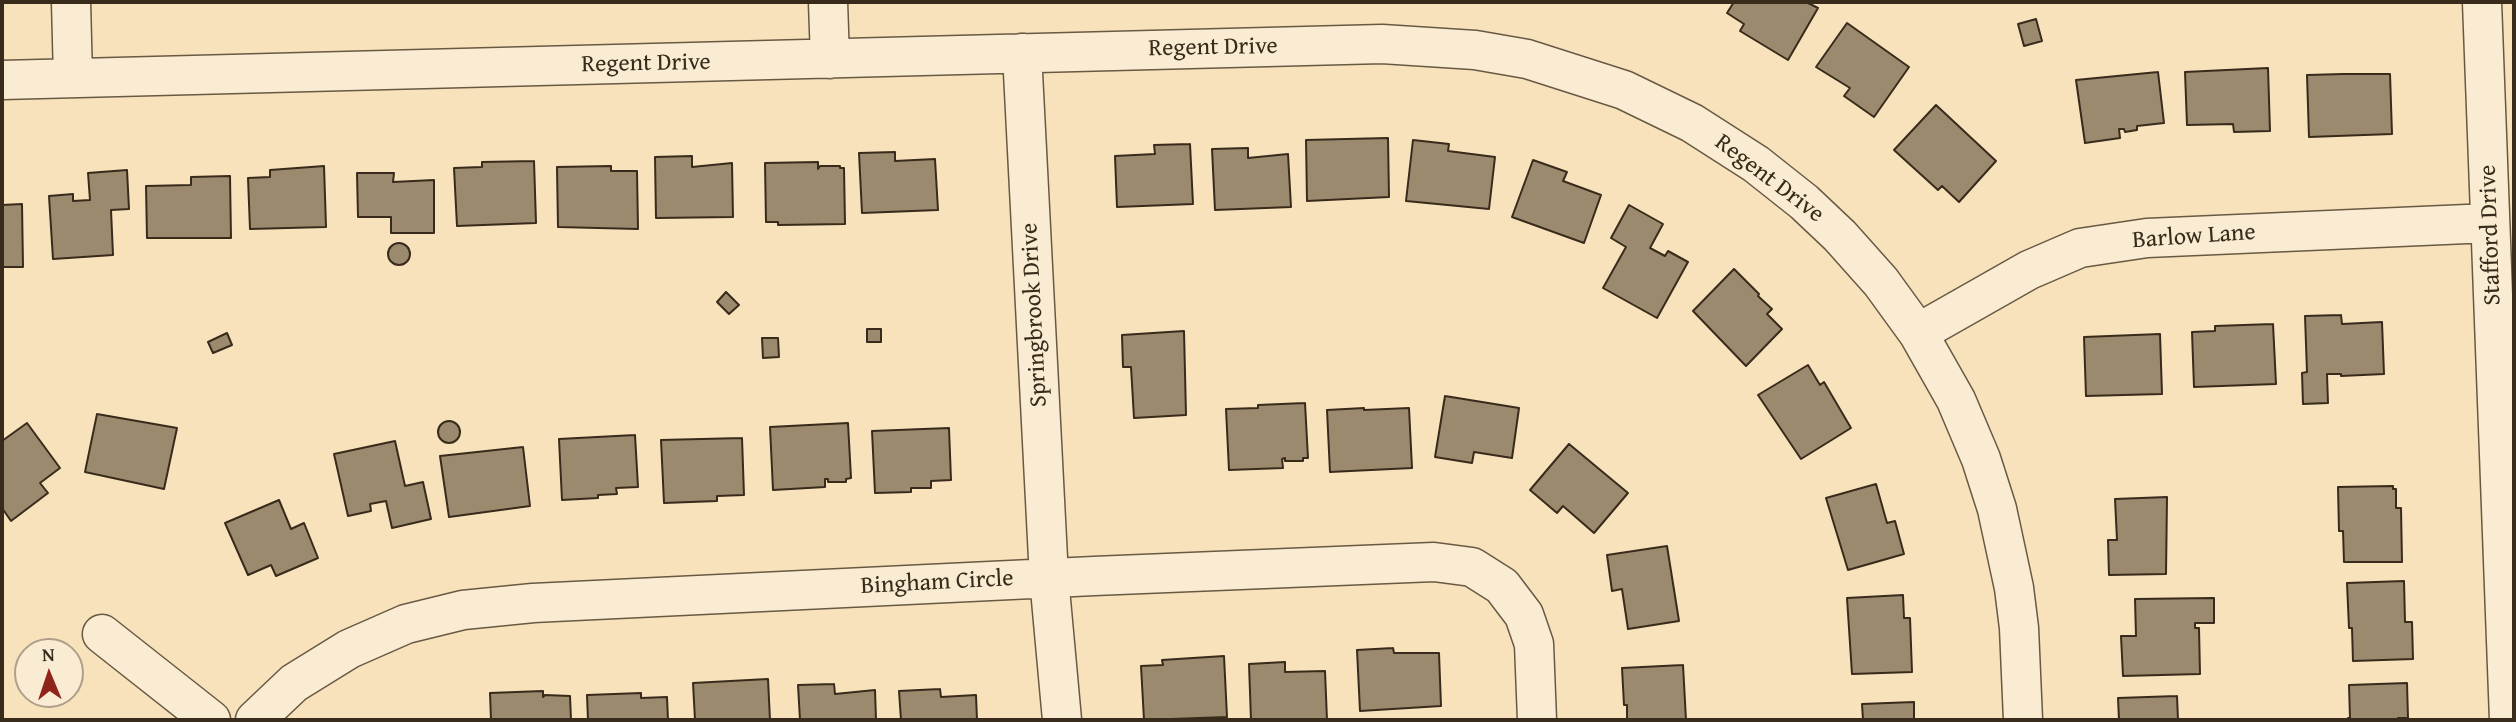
<!DOCTYPE html>
<html>
<head>
<meta charset="utf-8">
<style>
	body { margin:0 }
	#map { position:relative; width:2516px; height:722px; overflow:hidden; background:#f7e2bc; font-family:"Gentium Book Plus",serif }
	canvas { display:block }
	.frame { position:absolute; inset:0; border:4px solid #392b1b; pointer-events:none }
	.north { position:absolute; left:14px; top:638px; width:70px; height:70px; box-sizing:border-box; background:#faecd3; border:2px solid #ad9f89; border-radius:50%; rotate:358deg; font-size:19px; font-weight:700; line-height:28px; text-align:center; color:#392b1b }
	.north::after { content:''; display:block; margin:auto; width:24px; height:32px; background:#8f2418; clip-path:polygon(50% 0,100% 100%,50% 72%,0 100%) }
</style>
</head>
<body>
<div id="map">
<canvas width="2516" height="722"></canvas>
<div class="frame"></div>
<div class="north">N</div>
</div>
<script>
const g = document.querySelector('canvas').getContext('2d');
g.lineJoin = 'round';
function fillPath(path, color) { g.fillStyle = color; g.fill(path, 'evenodd'); }
const shape = rows => new Path2D(rows.map(r => 'M' + r).join(''));
function stroke(path, color, width, dash) { g.strokeStyle = color; g.lineWidth = width; g.lineCap = dash ? 'butt' : 'round'; g.setLineDash(dash || []); g.stroke(path); }
function drawText(font, color, halo, rows, align = 'center') {
  g.font = font + ' "Gentium Book Plus",serif'; g.lineWidth = 5; g.setLineDash([]); g.textBaseline = 'middle'; g.strokeStyle = halo; g.fillStyle = color; for (const [text, x, y, turn = 0] of rows) {
    g.save(); g.translate(x, y); g.rotate((+turn || 0) * Math.PI / 180); g.textAlign = isNaN(turn) ? turn : align; if (halo) g.strokeText(text, 0, 0); g.fillText(text, 0, 0); g.restore();
  }
}
const building = shape([
	[1734,2,1806,2,1818,8,1788,60,1740,31,1744,24,1727,13,1734,2],
	[2036,19,2042,41,2024,46,2018,24,2036,19],
	[1847,23,1909,67,1874,117,1844,96,1850,88,1816,67,1847,23],
	[2268,68,2270,131,2234,132,2233,124,2187,125,2185,72,2268,68],
	[2158,72,2164,123,2137,126,2137,130,2125,132,2124,129,2119,129,2120,138,2085,143,2076,80,2158,72],
	[2344,74,2390,74,2392,134,2309,137,2307,75,2344,74],
	[1936,105,1996,161,1959,202,1942,186,1938,190,1894,150,1936,105],
	[1388,138,1389,197,1307,201,1306,140,1388,138],
	[1413,140,1449,144,1448,151,1495,157,1489,209,1406,201,1413,140],
	[1190,144,1193,204,1117,207,1115,156,1155,154,1154,145,1190,144],
	[1248,148,1248,158,1288,154,1291,207,1215,210,1212,149,1248,148],
	[895,152,895,161,935,159,938,210,862,213,859,153,895,152],
	[692,156,692,167,732,163,733,217,656,218,655,157,692,156],
	[1533,160,1567,172,1563,181,1601,195,1584,243,1512,217,1533,160],
	[534,161,536,223,457,226,454,168,482,167,482,162,534,161],
	[818,162,818,169,820,166,840,166,840,168,844,168,845,224,778,225,778,222,766,222,765,163,818,162],
	[324,166,326,227,250,229,248,178,270,177,270,170,324,166],
	[611,166,611,171,637,171,638,229,558,227,557,167,611,166],
	[127,170,129,209,111,210,113,255,53,259,49,196,73,194,73,201,90,200,88,173,127,170],
	[357,173,394,173,393,182,434,180,434,233,391,233,391,217,358,217,357,173],
	[230,176,231,238,147,238,146,186,191,185,191,177,230,176],
	[22,204,23,267,2,267,2,205,22,204],
	[1629,205,1663,224,1650,248,1665,256,1668,251,1688,262,1657,318,1603,288,1626,247,1611,238,1629,205],
	'388 254a11 11 0 1 1 22 0a11 11 0 1 1-22 0Z',
	[1734,269,1759,294,1758,296,1772,309,1767,314,1782,329,1746,366,1693,311,1734,269],
	[726,292,739,305,729,314,717,302,726,292],
	[2341,315,2342,324,2382,322,2384,374,2341,376,2341,374,2327,374,2328,403,2303,404,2302,373,2307,372,2305,316,2341,315],
	[2273,324,2276,384,2194,387,2192,332,2215,331,2215,326,2273,324],
	[867,329,881,329,881,342,867,342,867,329],
	[1184,331,1186,415,1134,418,1131,367,1123,367,1122,335,1184,331],
	[227,333,232,345,213,353,208,342,227,333],
	[2160,334,2162,394,2086,396,2084,337,2160,334],
	[762,338,778,338,779,357,763,358,762,338],
	[1808,365,1820,385,1824,382,1851,428,1801,459,1758,395,1808,365],
	[1445,396,1519,408,1512,458,1474,452,1472,463,1435,457,1445,396],
	[1305,403,1308,458,1303,458,1303,461,1285,461,1285,458,1282,459,1283,468,1229,470,1226,409,1258,408,1258,405,1305,403],
	[1364,408,1364,410,1409,408,1412,468,1330,472,1327,410,1364,408],
	[97,414,177,428,164,489,85,472,97,414],
	'438 432a11 11 0 1 1 22 0a11 11 0 1 1-22 0Z',
	[27,423,60,468,40,483,48,493,11,521,2,508,2,441,27,423],
	[848,423,851,478,846,479,846,482,828,482,828,479,825,479,825,487,773,490,770,427,848,423],
	[949,428,951,480,931,481,931,488,911,488,911,492,875,493,872,431,949,428],
	[635,435,638,487,616,488,617,494,598,495,598,498,562,500,559,439,635,435],
	[742,438,744,495,717,496,717,501,664,503,661,440,742,438],
	[395,441,405,486,423,482,431,519,392,528,386,501,370,504,371,511,348,516,334,454,395,441],
	[1569,444,1628,493,1594,533,1563,506,1557,513,1530,490,1569,444],
	[523,447,530,506,449,517,440,456,523,447],
	[1876,484,1887,523,1895,521,1904,554,1848,570,1826,498,1876,484],
	[2393,486,2393,489,2396,489,2396,508,2401,508,2402,562,2344,562,2343,531,2339,531,2338,487,2393,486],
	[2167,497,2166,574,2109,575,2108,540,2117,540,2115,499,2167,497],
	[279,500,291,529,304,523,318,558,276,576,271,565,248,575,225,523,279,500],
	[1667,546,1679,621,1628,629,1622,589,1612,591,1607,555,1667,546],
	[2404,581,2405,622,2412,622,2413,659,2353,661,2352,628,2349,628,2347,583,2404,581],
	[1903,595,1904,618,1910,618,1912,672,1852,674,1847,598,1903,595],
	[2214,598,2214,623,2195,623,2195,628,2199,628,2200,674,2123,676,2121,636,2136,636,2135,599,2214,598],
	[1393,648,1394,653,1439,653,1441,706,1360,711,1357,650,1393,648],
	[1224,656,1227,717,1144,720,1141,666,1163,665,1162,660,1224,656],
	[1285,662,1285,672,1325,671,1327,720,1251,720,1249,664,1285,662],
	[1683,665,1686,720,1627,720,1627,705,1624,705,1622,668,1683,665],
	[768,679,770,720,695,720,693,683,768,679],
	[2407,683,2408,718,2398,718,2398,720,2348,720,2348,718,2350,718,2349,685,2407,683],
	[834,684,835,694,875,690,876,720,800,720,798,685,834,684],
	[940,689,941,697,976,695,977,720,901,720,899,691,940,689],
	[543,691,543,697,545,695,570,696,571,720,491,720,490,693,543,691],
	[641,693,641,698,667,697,668,720,588,720,587,695,641,693],
	[2177,696,2178,720,2119,720,2118,698,2177,696],
	[1914,702,1914,720,1863,720,1862,704,1914,702]
]);
fillPath(building, '#9c8a6f');
stroke(building, '#392b1b', 2);
const minor = shape([
	[71,2,73,78],
	[828,2,830,59],
	[2482,2,2509,720],
	[1022,53,1049,578,1062,720],
	[2,80,1382,44,1475,50,1527,59,1624,90,1692,123,1756,164,1804,202,1840,236,1881,282,1918,333,1956,400,1981,459,1997,509,2014,588,2019,628,2023,720],
	[1918,333,2029,270,2080,248,2147,238,2490,223],
	[102,634,211,720],
	[255,720,294,683,349,649,406,624,463,610,533,603,1094,576,1434,562,1472,567,1502,586,1524,615,1534,644,1537,720]
]);
stroke(minor, '#685943', 41);
stroke(minor, '#faecd3', 38);
drawText('24px', '#392b1b', '#faecd3', [
	["Regent Drive",1213,48,-1],
	["Regent Drive",646,64,-1],
	["Regent Drive",1769,179,37],
	["Stafford Drive",2491,235,-92],
	["Barlow Lane",2194,237,-4],
	["Springbrook Drive",1035,315,-93],
	["Bingham Circle",937,583,-3]
]);
</script>
</body>
</html>
